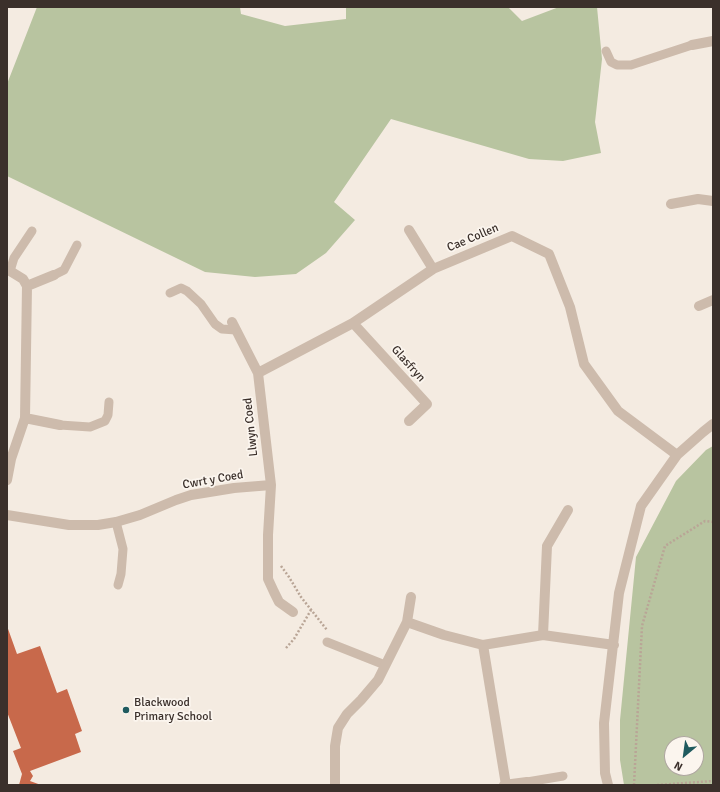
<!DOCTYPE html>
<html>
<head>
<meta charset="utf-8">
<style>
	body { margin:0 }
	#map { position:relative; width:720px; height:792px; overflow:hidden; background:#f4ebe1; font-family:Signika,sans-serif }
	canvas { display:block }
	.frame { position:absolute; inset:0; border:8px solid #3b302b; pointer-events:none }
	.north { position:absolute; left:664px; top:736px; width:40px; height:40px; box-sizing:border-box; background:#fbf5ee; border:1px solid #aea6a0; border-radius:50%; rotate:209deg; font-size:11px; font-weight:700; line-height:16px; text-align:center; color:#3b302b }
	.north::after { content:''; display:block; margin:auto; width:14px; height:18px; background:#1f5a5e; clip-path:polygon(50% 0,100% 100%,50% 72%,0 100%) }
</style>
</head>
<body>
<div id="map">
<canvas width="720" height="792"></canvas>
<div class="frame"></div>
<div class="north">N</div>
</div>
<script>
const g = document.querySelector('canvas').getContext('2d');
g.lineJoin = 'round';
function fillPath(path, color) { g.fillStyle = color; g.fill(path, 'evenodd'); }
const shape = rows => new Path2D(rows.map(r => 'M' + r).join(''));
function stroke(path, color, width, dash) { g.strokeStyle = color; g.lineWidth = width; g.lineCap = dash ? 'butt' : 'round'; g.setLineDash(dash || []); g.stroke(path); }
function drawText(font, color, halo, rows, align = 'center') {
  g.font = font + ' Signika,sans-serif'; g.lineWidth = 3.5; g.setLineDash([]); g.textBaseline = 'middle'; g.strokeStyle = halo; g.fillStyle = color; for (const [text, x, y, turn = 0] of rows) {
    g.save(); g.translate(x, y); g.rotate((+turn || 0) * Math.PI / 180); g.textAlign = isNaN(turn) ? turn : align; if (halo) g.strokeText(text, 0, 0); g.fillText(text, 0, 0); g.restore();
  }
}
fillPath(shape([
	[37,7,240,7,241,14,285,26,346,19,346,7,508,7,522,21,559,7,597,7,602,59,595,122,601,153,563,161,529,159,391,119,334,202,355,220,326,253,296,274,255,277,205,272,7,176,7,84],
	[713,446,713,785,624,785,620,760,620,720,636,557,676,481,706,450],
	[672,744,696,744,696,768,672,768]
]), '#b8c4a0');
fillPath(shape([
	[7,626,17,654,40,646,57,693,67,689,82,731,75,734,81,752,30,771,33,776,30,781,41,785,19,785,22,774,13,751,21,748,7,712]
]), '#c8694b');
stroke(shape([
	[281,566,289,577,301,597,327,630],
	[286,648,294,639,311,610],
	[634,785,642,626,665,546,705,521,713,522],
	[657,785,713,781]
]), '#b9a596', 2.5, [2, 2]);
stroke(shape([
	[606,51,611,62,617,65,631,65,692,45],
	[10,271,14,258,32,231],
	[54,275,64,270,77,245],
	[170,293,181,288,187,291,201,304,215,324,222,329,236,330],
	[60,425,90,427,105,421,108,415,109,402],
	[116,522,123,549,121,574,118,585],
	[327,642,385,665],
	[527,782,563,776]
]), '#cdbbac', 9);
stroke(shape([
	[692,45,713,41],
	[671,204,698,199,713,201],
	[409,230,433,269],
	[27,286,54,275],
	[699,306,713,300],
	[232,322,258,373,271,485,268,535,268,579,274,592,279,602,293,612],
	[353,323,427,404,409,421],
	[258,373,353,323,433,269,512,236,549,254,570,307,584,364,618,411,677,455],
	[25,418,60,425],
	[7,480,11,459,25,418,27,286,23,279,10,271],
	[7,515,69,525,98,525,116,522,140,515,176,500,191,495,234,488,271,485],
	[407,622,411,597],
	[543,635,547,546,568,510],
	[483,645,506,785],
	[335,785,335,746,338,728,347,714,361,700,378,680,407,622,444,635,483,645,543,635,614,645],
	[504,785,527,782],
	[608,785,605,773,604,723,619,593,641,506,677,455,703,432,713,424]
]), '#cdbbac', 10);
for (const [x, y, r, color] of [
	[126,710,4,"#1f5a5e"]
]) { const dot = new Path2D(); dot.arc(x, y, r, 0, 2 * Math.PI); g.fillStyle = color; g.fill(dot); stroke(dot, '#fbf5ee', 1.5); }
drawText('12px', '#3b302b', '#fbf5ee', [
	["Cae Collen",473,238,-23],
	["Glasfryn",408,364,48],
	["Llwyn Coed",251,427,-96],
	["Cwrt y Coed",213,480,-10]
]);
drawText('12px', '#3b302b', '#fbf5ee', [
	["Blackwood",134,703],
	["Primary School",134,717]
], 'left');
</script>
</body>
</html>
